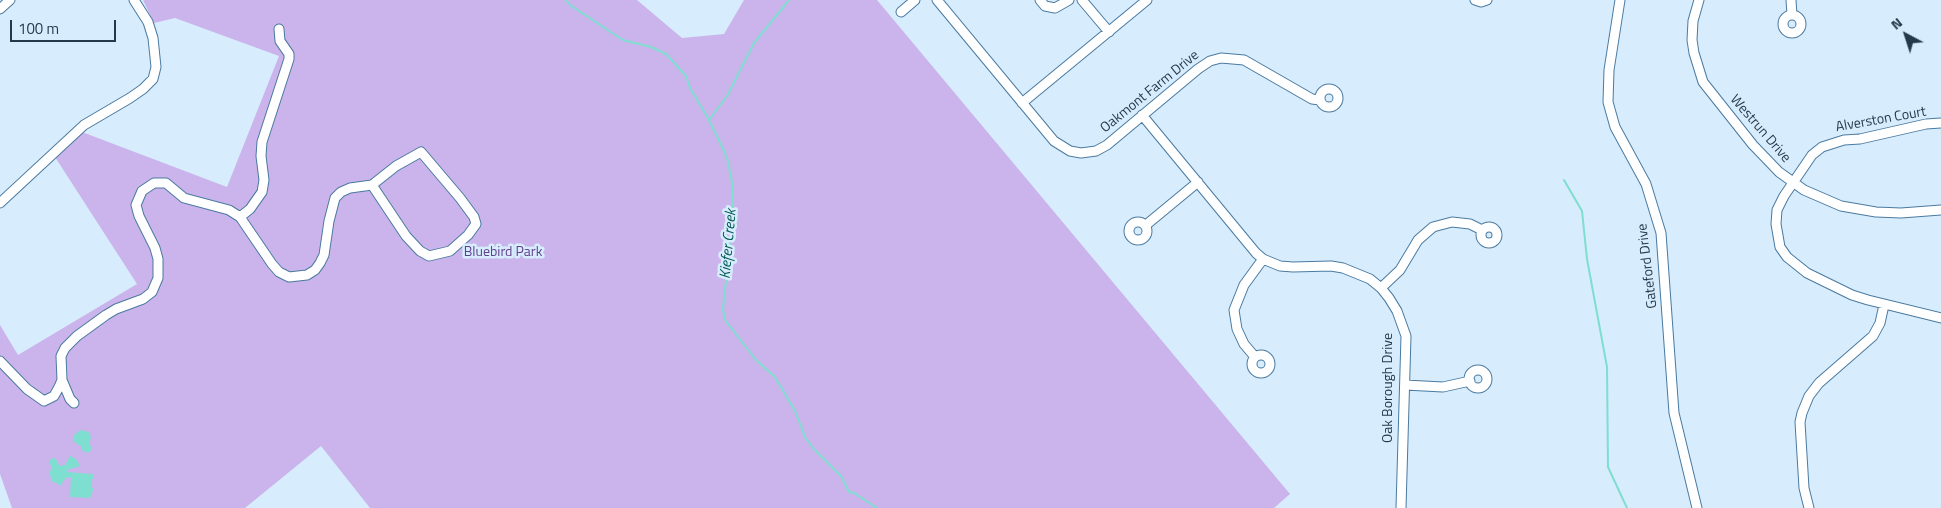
<!DOCTYPE html>
<html>
<head>
<meta charset="utf-8">
<style>
	body { margin:0 }
	#map { position:relative; width:1941px; height:508px; overflow:hidden; background:#d7ecfd; font-family:"Titillium Web",sans-serif }
	canvas { display:block }
	.north { position:absolute; left:1881px; top:10px; width:50px; height:50px; -webkit-text-stroke:4px #d7ecfd; paint-order:stroke; rotate:320deg; font-size:14px; font-weight:700; line-height:20px; text-align:center; color:#243949 }
	.north::after { content:''; display:block; margin:auto; width:18px; height:22px; background:#243949; clip-path:polygon(50% 0,100% 100%,50% 72%,0 100%) }
	.scale { position:absolute; left:10px; top:20px; width:106px; height:22px; box-sizing:border-box; border:2px solid #243949; border-top:0; padding-left:6px; font-size:15px; line-height:18px; white-space:nowrap; color:#243949; -webkit-text-stroke:4px #d7ecfd; paint-order:stroke }
</style>
</head>
<body>
<div id="map">
<canvas width="1941" height="508"></canvas>
<div class="north">N</div>
<div class="scale">100 m</div>
</div>
<script>
const g = document.querySelector('canvas').getContext('2d');
g.lineJoin = 'round';
function fillPath(path, color) { g.fillStyle = color; g.fill(path, 'evenodd'); }
const shape = rows => new Path2D(rows.map(r => 'M' + r).join(''));
function stroke(path, color, width, dash) { g.strokeStyle = color; g.lineWidth = width; g.lineCap = dash ? 'butt' : 'round'; g.setLineDash(dash || []); g.stroke(path); }
function drawText(font, color, halo, rows, align = 'center') {
  g.font = font + ' "Titillium Web",sans-serif'; g.lineWidth = 5; g.setLineDash([]); g.textBaseline = 'middle'; g.strokeStyle = halo; g.fillStyle = color; for (const [text, x, y, turn = 0] of rows) {
    g.save(); g.translate(x, y); g.rotate((+turn || 0) * Math.PI / 180); g.textAlign = isNaN(turn) ? turn : align; if (halo) g.strokeText(text, 0, 0); g.fillText(text, 0, 0); g.restore();
  }
}
fillPath(shape([
	[143,0,637,0,682,38,724,34,744,0,877,0,1290,494,1274,508,370,508,321,446,245,508,12,508,0,474,0,325,18,355,137,284,55,157,82,132,227,187,279,56,175,18,154,23]
]), '#cbb4eb');
fillPath(shape([
	[80,430,89,432,91,437,89,443,92,449,88,453,82,450,82,447,73,441,73,436],
	[70,456,76,459,80,466,67,470,67,472,92,474,94,475,91,483,93,490,90,498,70,497,71,477,66,478,60,486,55,482,52,482,49,471,52,470,49,460,55,458,60,466,65,465]
]), '#7eded0');
stroke(shape([
	[566,0,570,5,623,40,651,47,666,54,686,76,690,88,709,120,724,151,728,162,733,187,733,226,724,297,723,310,725,320,756,360,775,377,795,411,805,437,814,449,841,476,849,492,854,493,877,508],
	[709,120,727,96,754,43,789,0],
	[1564,180,1582,211,1587,259,1607,367,1608,467,1627,508]
]), '#7eded0', 2);
const minor = shape([
	[937,0,1054,141,1070,151,1081,153,1096,151,1107,145,1198,69,1210,61,1221,58,1244,60,1312,99,1320,100],
	[1040,0,1045,6,1055,8,1069,0],
	[1082,0,1109,32],
	[1475,0,1481,2,1487,0],
	[1620,0,1609,70,1608,102,1615,127,1646,184,1661,233,1674,413,1697,508],
	[1699,0,1693,21,1692,40,1694,53,1703,82,1753,145,1779,172,1804,190,1841,206,1876,212,1901,213,1941,210],
	[1791,0,1792,15],
	[0,9,10,0],
	[901,12,915,0],
	'1783 24a9 9 0 1 1 18 0a9 9 0 1 1-18 0Z',
	'1320 98a9 9 0 1 1 18 0a9 9 0 1 1-18 0Z',
	[1022,103,1147,0],
	[1142,115,1256,253,1263,259,1280,266,1293,267,1331,266,1343,268,1370,279,1381,288,1389,298,1397,311,1406,336,1401,508],
	[1941,123,1926,124,1860,139,1844,140,1822,147,1812,155,1784,196,1777,210,1776,224,1780,247,1787,257,1807,273,1852,295,1868,300,1941,318],
	[0,203,84,125,130,98,143,89,153,79,156,67,153,38,148,22,134,0],
	[240,217,250,209,262,192,264,180,261,156,262,142,289,59,289,54,280,41,279,29],
	'1129 231a9 9 0 1 1 18 0a9 9 0 1 1-18 0Z',
	[1146,225,1198,182],
	'1481 235a8 8 0 1 1 16 0a8 8 0 1 1-16 0Z',
	[1381,288,1400,270,1418,240,1433,227,1452,222,1470,224,1482,230],
	'1252 364a9 9 0 1 1 18 0a9 9 0 1 1-18 0Z',
	[1255,357,1244,344,1237,329,1234,310,1244,285,1263,259],
	[0,361,27,389,44,401,54,396,59,387,62,380,61,356,65,348,77,336,106,315,116,309,143,299,152,292,158,278,158,259,155,248,139,216,136,205,142,191,154,183,166,183,184,198,229,210,240,217,272,264,279,272,289,277,307,275,315,270,320,263,324,255,329,221,335,198,341,192,350,188,372,185,406,236,420,251,429,256,450,251,468,235,476,224,474,217,460,198,421,152,396,166,372,185],
	'1469 379a9 9 0 1 1 18 0a9 9 0 1 1-18 0Z',
	[62,380,70,399,74,403],
	[1405,385,1443,387,1470,381],
	[1809,508,1804,488,1800,422,1802,413,1809,396,1819,383,1873,336,1880,323,1884,305]
]);
stroke(minor, '#4a7aa0', 11);
stroke(minor, '#fff', 9);
drawText('14px', '#243949', '#d7ecfd', [
	["Oakmont Farm Drive",1150,92,-39],
	["Alverston Court",1881,120,-10],
	["Westrun Drive",1760,129,49],
	["Gateford Drive",1648,266,-97],
	["Oak Borough Drive",1389,388,-90]
]);
drawText('14px', '#623f8b', '#d7ecfd', [
	["Bluebird Park",503,253]
]);
drawText('italic 15px', '#035a52', '#d7ecfd', [
	["Kiefer Creek",729,244,-85]
]);
</script>
</body>
</html>
